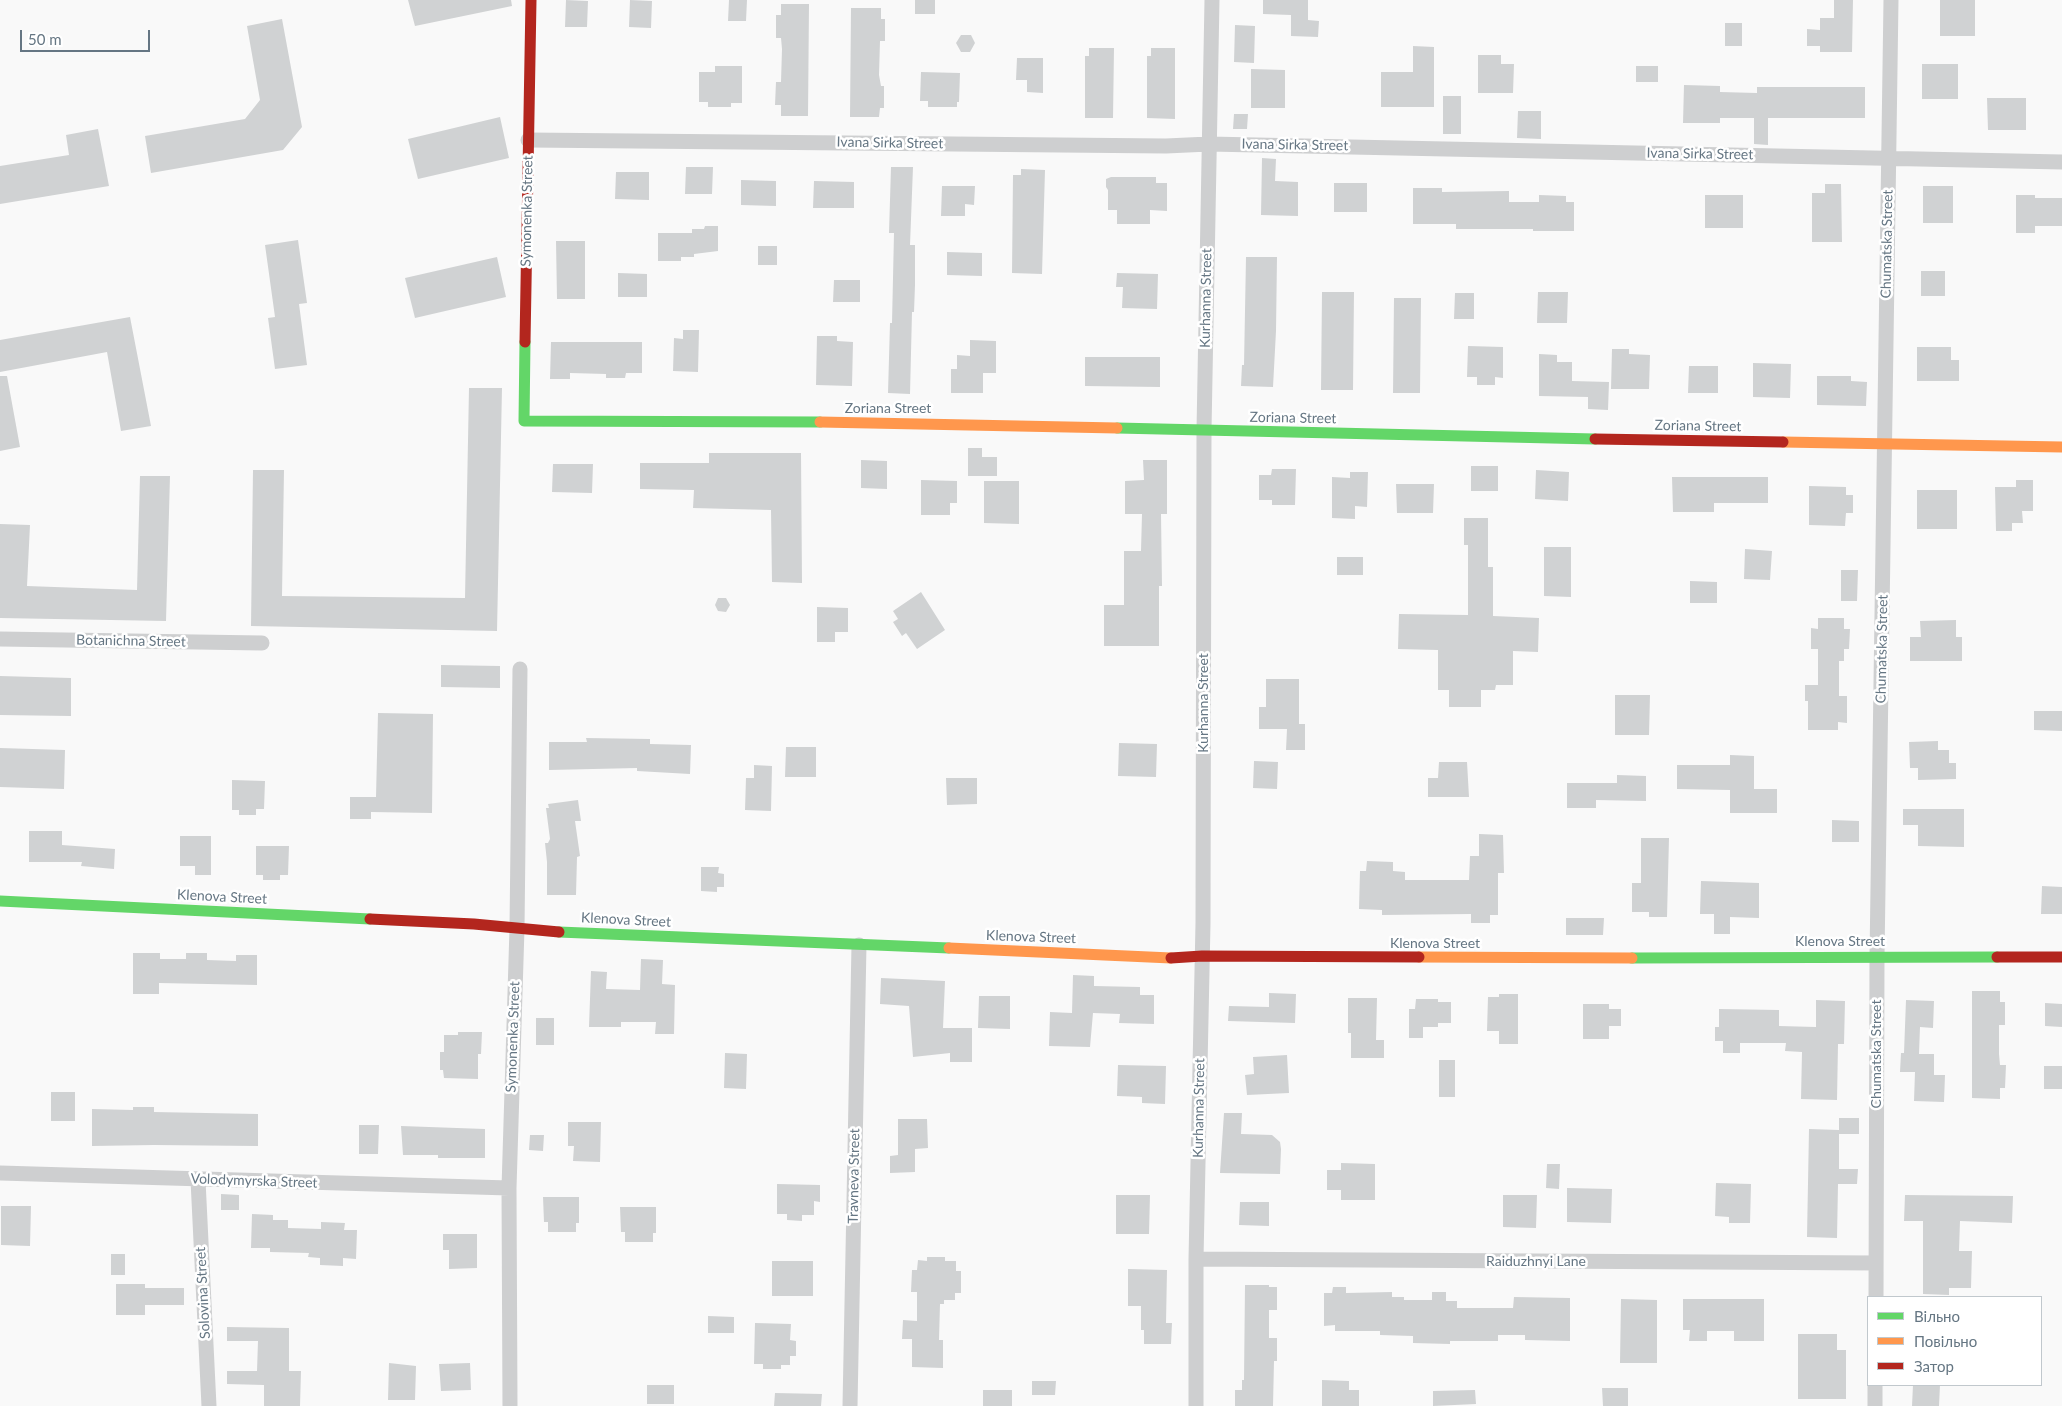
<!DOCTYPE html>
<html>
<head>
<meta charset="utf-8">
<style>
	body { margin:0 }
	#map { position:relative; width:2062px; height:1406px; overflow:hidden; background:#f9f9f9; font-family:Lato,sans-serif }
	canvas { display:block }
	.legend { position:absolute; left:1867px; top:1296px; width:175px; height:90px; box-sizing:border-box; background:#fff; border:1px solid #c1c8cd; margin:0; padding:6px 9px; list-style:none; font-size:15px; color:#657683 }
	.legend li { display:flex; align-items:center; gap:10px; height:25px }
	.legend b { width:25px; border:1px solid #c1c8cd }
	.scale { position:absolute; left:20px; top:30px; width:130px; height:22px; box-sizing:border-box; border:2px solid #657683; border-top:0; padding-left:6px; font-size:15px; line-height:18px; white-space:nowrap; color:#657683; -webkit-text-stroke:4px #fff; paint-order:stroke }
</style>
</head>
<body>
<div id="map">
<canvas width="2062" height="1406"></canvas>
<ul class="legend">
<li><b style="height:6px;background:#63d668"></b>Вільно</li>
<li><b style="height:6px;background:#ff974d"></b>Повільно</li>
<li><b style="height:6px;background:#b3261e"></b>Затор</li>
</ul>
<div class="scale">50 m</div>
</div>
<script>
const g = document.querySelector('canvas').getContext('2d');
g.lineJoin = 'round';
function fillPath(path, color) { g.fillStyle = color; g.fill(path, 'evenodd'); }
const shape = rows => new Path2D(rows.map(r => 'M' + r).join(''));
function stroke(path, color, width, dash) { g.strokeStyle = color; g.lineWidth = width; g.lineCap = dash ? 'butt' : 'round'; g.setLineDash(dash || []); g.stroke(path); }
function drawText(font, color, halo, rows, align = 'center') {
  g.font = font + ' Lato,sans-serif'; g.lineWidth = 5; g.setLineDash([]); g.textBaseline = 'middle'; g.strokeStyle = halo; g.fillStyle = color; for (const [text, x, y, turn = 0] of rows) {
    g.save(); g.translate(x, y); g.rotate((+turn || 0) * Math.PI / 180); g.textAlign = isNaN(turn) ? turn : align; if (halo) g.strokeText(text, 0, 0); g.fillText(text, 0, 0); g.restore();
  }
}
fillPath(shape([
	[408,0,511,0,512,6,415,26],
	[566,0,588,1,587,27,565,27],
	[630,0,652,1,651,28,629,27],
	[729,0,747,0,746,21,728,21],
	[915,0,935,0,935,14,915,14],
	[1263,0,1308,0,1308,20,1319,21,1318,37,1291,36,1291,15,1263,14],
	[1834,0,1853,0,1852,52,1820,52,1820,46,1807,46,1807,29,1820,30,1820,18,1834,18],
	[1940,0,1975,0,1975,36,1940,36],
	[781,4,809,4,808,116,781,116,781,105,775,105,776,82,781,82,782,49,781,38,776,38,776,15,781,15],
	[851,8,881,8,881,19,885,19,885,41,880,41,879,75,881,86,884,86,884,108,880,108,879,117,850,117],
	[282,19,302,127,283,150,151,173,145,136,245,119,260,100,247,26],
	[1725,23,1742,23,1742,46,1725,46],
	[1235,25,1255,26,1254,63,1234,62],
	[961,35,971,35,975,43,970,52,961,52,956,43],
	[1413,46,1434,47,1434,107,1381,107,1381,72,1413,72],
	[1089,48,1114,48,1113,118,1085,118,1085,56,1089,56],
	[1151,48,1175,48,1175,119,1147,118,1147,56,1151,56],
	[1478,55,1501,55,1501,64,1514,64,1513,93,1478,93],
	[1017,58,1043,58,1043,93,1027,92,1027,80,1016,80],
	[1922,64,1958,64,1958,99,1922,99],
	[715,66,742,66,742,103,731,103,731,107,708,107,708,102,699,102,699,72,715,72],
	[1636,66,1658,66,1658,82,1636,82],
	[1251,69,1285,70,1285,108,1251,108],
	[921,72,960,73,959,102,957,102,957,107,928,107,928,101,920,101],
	[1684,85,1720,86,1720,92,1757,93,1757,87,1865,87,1865,118,1768,118,1768,145,1754,144,1754,118,1720,118,1720,123,1683,123],
	[1443,96,1461,96,1461,134,1443,134],
	[1987,98,2026,98,2026,130,1988,130],
	[1518,111,1541,111,1541,139,1517,138],
	[1234,114,1248,114,1247,129,1233,129],
	[500,117,509,158,418,179,408,139],
	[98,129,109,186,0,204,0,166,69,155,66,135],
	[1262,158,1276,159,1275,181,1298,182,1298,216,1261,215],
	[686,167,713,167,712,194,685,194],
	[891,167,913,167,910,245,915,245,915,285,914,312,912,312,910,394,888,393,890,323,892,323,894,233,889,233],
	[1021,169,1045,170,1042,274,1012,273,1013,175,1021,175],
	[616,172,649,172,649,200,615,199],
	[1111,177,1156,177,1156,183,1167,183,1167,211,1150,210,1150,224,1117,224,1117,210,1108,210,1108,190,1106,187,1106,179],
	[741,180,776,181,776,206,741,205],
	[814,181,854,182,854,208,813,208],
	[1334,183,1367,183,1367,212,1334,212],
	[1825,184,1841,184,1842,242,1812,242,1812,193,1825,193],
	[942,186,975,186,974,205,965,204,965,216,941,216],
	[1923,186,1953,186,1953,223,1923,223],
	[1413,188,1442,188,1442,192,1509,191,1509,202,1539,202,1539,195,1566,196,1566,202,1574,202,1574,231,1533,231,1533,229,1456,229,1456,224,1413,224],
	[1705,195,1743,195,1743,228,1705,228],
	[2016,195,2035,195,2035,198,2062,198,2062,226,2035,226,2035,233,2016,233],
	[705,226,718,226,718,251,694,254,694,257,681,257,681,261,658,261,658,233,692,233,692,229,704,229],
	[298,240,307,303,299,304,307,365,275,369,268,318,275,317,265,245],
	[556,241,585,241,585,299,557,299],
	[758,246,777,246,777,265,758,265],
	[947,252,982,253,982,276,947,275],
	[497,257,506,297,415,318,405,278],
	[1246,257,1277,257,1276,331,1273,387,1241,386,1242,365,1244,365],
	[1921,271,1945,271,1945,296,1921,296],
	[618,273,647,274,647,297,618,297],
	[1117,273,1158,274,1157,309,1122,308,1123,287,1116,287],
	[834,280,860,280,860,302,833,302],
	[1322,292,1354,292,1353,390,1321,390],
	[1538,292,1568,292,1567,323,1537,323],
	[1455,293,1474,293,1474,319,1454,319],
	[1394,298,1421,298,1420,393,1393,393],
	[130,317,151,426,121,431,107,352,0,372,0,340],
	[683,330,699,330,698,372,673,371,674,338,683,339],
	[817,336,837,336,837,341,853,342,852,386,816,385],
	[970,340,996,341,996,373,983,373,983,393,951,393,951,369,957,369,957,355,970,356],
	[551,342,642,342,642,373,626,373,625,378,606,378,606,374,570,373,570,379,550,379],
	[1468,346,1503,347,1503,378,1495,377,1495,385,1477,385,1477,377,1467,377],
	[1917,347,1951,347,1951,360,1959,360,1959,381,1917,381],
	[1612,349,1629,349,1629,354,1650,355,1649,389,1611,389],
	[1539,354,1557,355,1557,362,1572,362,1572,381,1609,382,1608,410,1588,409,1588,397,1539,396],
	[1085,357,1160,357,1160,387,1085,386],
	[1753,363,1791,364,1790,398,1753,397],
	[1689,366,1718,366,1718,393,1688,393],
	[0,376,7,376,20,447,0,451],
	[1817,376,1851,376,1851,381,1867,382,1866,406,1817,405],
	[469,388,502,388,497,631,251,626,253,470,284,470,282,596,465,598],
	[968,448,982,448,982,457,997,457,997,476,968,476],
	[709,453,801,453,802,583,772,582,771,510,693,508,694,490,640,489,640,463,709,463],
	[861,460,887,461,887,489,861,488],
	[1143,460,1167,460,1167,514,1161,514,1162,586,1159,586,1159,646,1104,646,1104,605,1124,605,1124,551,1141,551,1142,514,1125,514,1125,481,1144,480],
	[553,464,593,464,592,493,552,492],
	[1471,466,1498,466,1498,491,1471,491],
	[1272,469,1296,469,1295,505,1272,505,1272,500,1259,500,1259,475,1271,475],
	[1536,470,1569,472,1568,501,1535,499],
	[1350,472,1368,472,1367,507,1355,506,1355,519,1332,518,1332,477,1350,478],
	[140,476,170,476,166,621,0,618,0,524,30,525,27,586,137,590],
	[1672,477,1768,477,1768,503,1714,503,1714,512,1673,512],
	[921,480,957,481,957,503,950,503,950,515,921,515],
	[2016,480,2033,480,2033,511,2022,511,2023,523,2012,523,2012,531,1996,531,1995,487,2016,487],
	[984,481,1019,481,1019,524,984,523],
	[1396,484,1434,484,1433,513,1397,513],
	[1809,486,1846,487,1846,495,1853,495,1853,513,1846,513,1845,526,1809,525],
	[1917,490,1957,490,1957,529,1917,529],
	[1464,518,1488,518,1488,567,1493,567,1493,616,1539,618,1538,652,1513,651,1513,685,1496,685,1495,690,1481,690,1481,707,1449,707,1449,690,1438,690,1438,650,1398,649,1399,614,1468,615,1468,545,1464,545],
	[1544,547,1571,547,1571,597,1544,596],
	[1745,549,1772,551,1770,580,1744,579],
	[1337,557,1363,557,1363,575,1337,575],
	[1841,570,1858,570,1857,601,1841,601],
	[1690,581,1717,582,1717,603,1690,603],
	[921,592,945,630,917,649,906,633,902,636,893,622,898,619,893,611],
	[718,598,726,598,730,605,726,612,718,611,715,605],
	[817,607,848,608,848,632,835,632,835,642,817,642],
	[1818,618,1844,618,1844,629,1850,629,1849,649,1844,649,1844,661,1839,661,1839,696,1847,696,1847,723,1838,722,1838,730,1808,730,1808,701,1805,701,1805,685,1818,685,1818,649,1811,649,1811,628,1818,629],
	[1956,620,1956,637,1962,637,1962,661,1910,661,1910,637,1921,637,1920,621],
	[441,665,500,666,500,688,441,687],
	[0,676,71,678,71,716,0,715],
	[1266,679,1299,679,1299,724,1305,724,1305,750,1286,750,1287,729,1259,729,1259,707,1266,707],
	[1615,695,1650,695,1649,735,1615,735],
	[2034,711,2062,711,2062,731,2034,730],
	[378,713,433,714,432,813,371,812,371,819,350,819,350,797,376,797],
	[586,738,650,739,650,744,691,745,690,774,637,771,637,768,549,770,549,742,587,742],
	[1938,741,1938,750,1949,750,1949,763,1956,763,1956,779,1918,780,1918,768,1910,768,1909,742],
	[1119,743,1157,744,1156,777,1118,776],
	[786,747,816,747,816,777,785,777],
	[0,748,65,750,64,789,0,787],
	[1730,755,1754,756,1754,789,1777,789,1777,813,1730,813,1730,790,1677,789,1677,765,1730,765],
	[1254,761,1278,762,1277,789,1253,788],
	[1439,762,1467,762,1469,797,1428,797,1428,778,1438,778],
	[754,765,772,766,771,811,745,810,746,778,754,778],
	[1617,775,1646,776,1646,801,1596,800,1596,808,1567,808,1567,783,1617,783],
	[946,778,977,778,977,804,947,805],
	[232,780,265,781,264,809,256,809,256,815,239,815,239,810,232,810],
	[578,800,581,821,575,821,580,856,577,857,576,895,547,895,547,862,545,843,548,843,550,839,546,808,549,808,548,804],
	[1903,809,1964,809,1964,847,1918,846,1918,825,1903,825],
	[1832,820,1859,821,1859,842,1832,842],
	[29,831,62,831,62,845,115,849,114,869,81,866,82,862,29,862],
	[1479,834,1503,835,1504,873,1498,873,1498,915,1490,915,1490,923,1471,923,1471,914,1382,915,1382,910,1359,909,1360,871,1366,871,1367,861,1393,862,1393,871,1405,872,1405,880,1469,880,1470,856,1479,856],
	[180,836,211,836,211,875,195,875,195,866,180,866],
	[1641,838,1669,838,1667,917,1649,917,1649,912,1632,912,1632,883,1641,883],
	[256,846,289,846,288,875,280,875,280,880,263,880,263,875,256,875],
	[701,867,719,867,718,873,724,874,724,887,717,887,717,892,701,891],
	[1701,881,1759,883,1759,918,1730,917,1730,934,1714,934,1714,914,1700,914],
	[2042,886,2062,887,2062,914,2041,914],
	[1566,918,1604,918,1603,935,1566,935],
	[133,953,160,953,160,959,186,959,186,953,207,953,207,960,236,961,236,955,257,955,257,985,159,983,159,994,133,994],
	[641,959,663,960,662,984,675,985,674,1034,655,1034,656,1022,621,1022,621,1027,589,1027,591,971,607,972,606,989,640,990],
	[1073,975,1094,976,1094,986,1140,987,1140,995,1154,995,1154,1024,1119,1023,1120,1014,1093,1013,1090,1047,1049,1046,1050,1012,1072,1013],
	[881,978,945,981,943,1028,972,1028,972,1062,950,1062,950,1053,913,1057,909,1006,880,1004],
	[1972,991,2000,991,2000,1002,2005,1002,2005,1025,1999,1025,1999,1054,2000,1065,2006,1065,2005,1088,2000,1088,2000,1099,1972,1098],
	[1269,993,1296,994,1295,1023,1228,1021,1229,1006,1269,1007],
	[1499,994,1518,994,1518,1044,1499,1044,1499,1031,1487,1031,1488,997,1499,997],
	[979,996,1010,996,1010,1029,978,1028],
	[1348,998,1377,998,1376,1040,1384,1040,1384,1058,1351,1058,1351,1033,1348,1033],
	[1416,999,1438,999,1438,1002,1451,1002,1451,1023,1438,1023,1438,1027,1423,1027,1423,1038,1409,1038,1409,1009,1415,1009],
	[1816,1000,1845,1001,1844,1044,1838,1044,1837,1100,1801,1099,1802,1052,1785,1051,1786,1043,1740,1043,1740,1053,1723,1053,1723,1041,1715,1041,1715,1027,1719,1027,1719,1009,1779,1010,1779,1026,1816,1027],
	[1906,1000,1934,1001,1933,1028,1920,1027,1919,1054,1934,1054,1934,1075,1945,1075,1944,1102,1914,1101,1915,1072,1900,1072,1901,1053,1904,1053],
	[2045,1003,2062,1004,2062,1027,2045,1026],
	[1583,1004,1609,1004,1609,1009,1621,1009,1621,1026,1609,1026,1609,1039,1583,1039],
	[536,1018,554,1018,554,1045,536,1045],
	[458,1032,482,1032,481,1054,478,1054,478,1079,444,1078,443,1070,440,1070,440,1052,444,1052,444,1035,458,1035],
	[725,1053,747,1054,746,1089,724,1088],
	[1287,1055,1289,1093,1247,1095,1245,1075,1254,1074,1253,1057],
	[1439,1060,1455,1060,1455,1097,1439,1097],
	[1118,1065,1166,1066,1165,1104,1142,1103,1142,1097,1117,1096],
	[2044,1066,2062,1066,2062,1089,2044,1089],
	[51,1092,75,1092,75,1121,51,1121],
	[133,1107,154,1107,154,1112,258,1114,258,1146,154,1145,92,1146,92,1109,133,1110],
	[1224,1113,1242,1113,1241,1134,1272,1135,1280,1142,1281,1149,1280,1174,1220,1173],
	[1839,1118,1859,1118,1859,1134,1839,1134,1839,1169,1858,1169,1857,1184,1838,1184,1837,1238,1807,1237,1809,1129,1839,1130],
	[898,1119,927,1119,928,1148,915,1149,915,1172,890,1173,890,1156,898,1155],
	[568,1122,601,1122,600,1162,573,1161,574,1146,568,1146],
	[359,1125,379,1125,378,1154,359,1154],
	[401,1126,485,1129,485,1158,438,1158,438,1155,403,1155],
	[530,1135,544,1135,543,1151,529,1150],
	[1341,1163,1375,1164,1375,1200,1341,1200,1341,1190,1327,1190,1327,1170,1341,1170],
	[1547,1164,1560,1164,1559,1189,1546,1188],
	[1716,1183,1751,1184,1750,1223,1729,1223,1729,1217,1715,1216],
	[777,1184,820,1185,820,1202,814,1201,814,1215,802,1215,802,1221,787,1220,787,1214,777,1214],
	[1567,1188,1612,1189,1611,1223,1567,1222],
	[221,1194,239,1195,239,1210,221,1210],
	[1116,1195,1150,1195,1149,1234,1116,1234],
	[1503,1195,1537,1195,1536,1228,1503,1227],
	[1905,1195,2013,1196,2012,1223,1960,1221,1959,1251,1972,1251,1971,1288,1949,1288,1949,1295,1923,1294,1923,1221,1904,1221],
	[543,1197,579,1197,579,1223,576,1223,576,1232,548,1232,548,1222,544,1222],
	[1240,1202,1269,1202,1269,1226,1239,1225],
	[1,1206,31,1206,30,1246,1,1245],
	[620,1207,656,1207,656,1233,653,1233,653,1242,625,1242,625,1232,621,1232],
	[252,1214,273,1215,273,1220,288,1220,288,1228,321,1229,321,1222,345,1223,344,1230,357,1230,356,1259,343,1258,343,1266,320,1265,320,1258,308,1257,309,1253,270,1252,270,1248,251,1248],
	[443,1234,477,1234,477,1268,449,1269,449,1250,443,1250],
	[111,1254,125,1254,125,1275,111,1275],
	[927,1257,945,1257,945,1261,956,1261,956,1271,961,1271,961,1293,955,1293,955,1300,944,1300,944,1304,940,1304,939,1340,943,1340,943,1368,912,1367,912,1339,902,1339,903,1320,917,1321,917,1292,911,1292,912,1270,917,1270,918,1260,927,1261],
	[772,1261,813,1261,813,1296,772,1296],
	[1128,1269,1167,1270,1166,1323,1172,1323,1171,1344,1144,1344,1144,1330,1141,1330,1141,1306,1128,1306],
	[116,1284,145,1284,145,1288,184,1288,184,1305,145,1305,145,1315,116,1315],
	[1245,1285,1269,1285,1269,1287,1277,1287,1277,1310,1269,1310,1269,1338,1277,1338,1277,1361,1274,1361,1273,1406,1235,1406,1235,1390,1242,1390,1242,1380,1244,1380],
	[1333,1287,1346,1287,1346,1293,1392,1292,1392,1297,1404,1297,1404,1300,1432,1300,1432,1292,1446,1292,1446,1301,1457,1301,1457,1308,1513,1308,1514,1297,1570,1298,1570,1341,1525,1340,1525,1335,1498,1335,1498,1341,1450,1341,1450,1344,1413,1343,1413,1336,1380,1335,1380,1331,1335,1331,1335,1325,1324,1326,1324,1293,1332,1293],
	[1621,1299,1657,1300,1657,1363,1620,1363],
	[1683,1299,1764,1299,1764,1341,1734,1341,1734,1331,1707,1331,1707,1341,1689,1341,1690,1330,1683,1330],
	[708,1316,734,1317,734,1333,708,1333],
	[755,1323,791,1324,790,1340,796,1341,796,1356,790,1356,790,1365,781,1365,781,1369,763,1369,763,1364,754,1364],
	[227,1327,289,1328,289,1371,301,1371,300,1406,264,1406,264,1385,227,1384,227,1371,257,1371,258,1341,227,1341],
	[1798,1334,1837,1334,1837,1350,1846,1350,1846,1399,1798,1399],
	[389,1363,416,1366,415,1400,388,1400],
	[470,1363,471,1390,441,1391,439,1364],
	[1322,1380,1349,1381,1349,1390,1359,1390,1359,1406,1322,1406],
	[1032,1381,1056,1381,1055,1395,1032,1395],
	[647,1385,674,1385,674,1404,647,1404],
	[1913,1385,1940,1385,1939,1406,1912,1406],
	[1602,1388,1628,1388,1628,1406,1603,1406],
	[983,1390,1012,1390,1012,1406,983,1406],
	[1475,1390,1476,1404,1433,1406,1433,1391],
	[775,1393,822,1394,821,1406,774,1406]
]), '#d0d2d3');
stroke(shape([
	[528,140,1166,146,1209,144,2062,162],
	[0,639,262,643],
	[0,1173,509,1188],
	[198,1180,209,1406],
	[1196,1259,1876,1263],
	[1876,1297,1877,956,1891,0],
	[510,1406,509,1188,517,928,520,669],
	[850,1406,859,945],
	[1196,1406,1196,1259,1203,923,1204,430,1212,0],
	[1875,1406,1875,1385]
]), '#cecfd0', 15);
stroke(shape([
	[525,342,524,421,820,422],
	[1117,428,1595,439],
	[0,901,370,919],
	[559,932,949,948],
	[1632,958,1997,957]
]), '#63d668', 11);
stroke(shape([
	[820,422,1117,428],
	[1783,442,2062,447],
	[949,948,1171,958],
	[1419,957,1632,958]
]), '#ff974d', 11);
stroke(shape([
	[525,342,531,0],
	[1595,439,1783,442],
	[370,919,474,924,559,932],
	[1997,957,2062,957],
	[1171,958,1202,956,1419,957]
]), '#b3261e', 11);
drawText('14px', '#657683', '#fff', [
	["Ivana Sirka Street",890,143,1],
	["Ivana Sirka Street",1295,145,1],
	["Ivana Sirka Street",1700,154,1],
	["Symonenka Street",527,211,-89],
	["Chumatska Street",1887,244,-89],
	["Kurhanna Street",1206,298,-89],
	["Zoriana Street",888,408],
	["Zoriana Street",1293,418,1],
	["Zoriana Street",1698,426,1],
	["Botanichna Street",131,641,1],
	["Chumatska Street",1882,649,-89],
	["Kurhanna Street",1203,703,-90],
	["Klenova Street",222,897,3],
	["Klenova Street",626,920,3],
	["Klenova Street",1031,937,2],
	["Klenova Street",1840,941],
	["Klenova Street",1435,943],
	["Symonenka Street",513,1037,-88],
	["Chumatska Street",1876,1054,-90],
	["Kurhanna Street",1199,1108,-89],
	["Travneva Street",854,1176,-89],
	["Volodymyrska Street",254,1181,2],
	["Raiduzhnyi Lane",1536,1261],
	["Solovina Street",203,1293,-93]
]);
</script>
</body>
</html>
